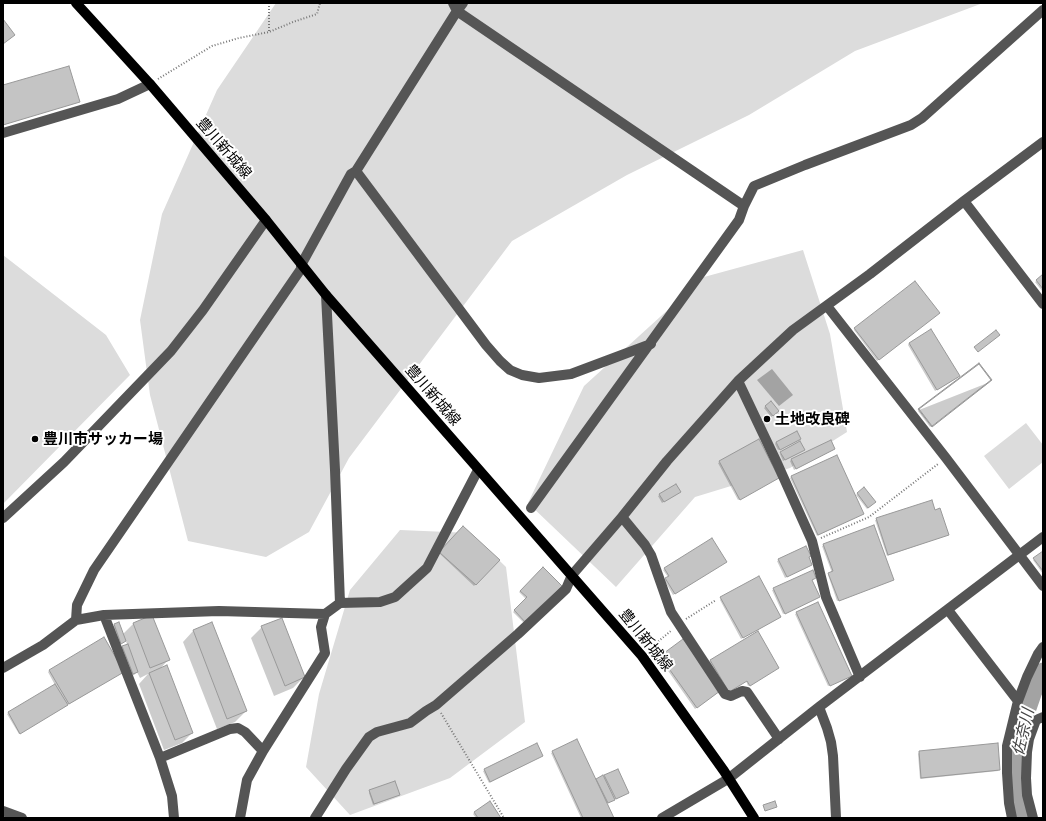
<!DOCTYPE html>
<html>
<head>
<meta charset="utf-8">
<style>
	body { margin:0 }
	#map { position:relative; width:1046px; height:821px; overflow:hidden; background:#fff; font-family:Commissioner,sans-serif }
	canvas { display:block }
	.frame { position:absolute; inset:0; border:4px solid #000; pointer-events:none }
</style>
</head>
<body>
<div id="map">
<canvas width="1046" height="821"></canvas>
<div class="frame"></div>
</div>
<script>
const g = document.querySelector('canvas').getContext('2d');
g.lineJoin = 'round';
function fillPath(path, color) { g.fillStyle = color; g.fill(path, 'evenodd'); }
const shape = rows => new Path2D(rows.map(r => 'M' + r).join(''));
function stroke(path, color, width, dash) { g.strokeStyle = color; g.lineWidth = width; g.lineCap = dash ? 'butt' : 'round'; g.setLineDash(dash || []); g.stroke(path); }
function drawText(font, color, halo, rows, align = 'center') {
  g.font = font + ' Commissioner,"Noto Sans JP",sans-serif'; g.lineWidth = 4; g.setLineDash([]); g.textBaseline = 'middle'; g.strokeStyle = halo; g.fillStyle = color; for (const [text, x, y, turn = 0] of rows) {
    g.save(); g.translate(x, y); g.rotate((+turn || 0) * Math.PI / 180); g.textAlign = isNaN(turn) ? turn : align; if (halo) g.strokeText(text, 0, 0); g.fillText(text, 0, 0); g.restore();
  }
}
fillPath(shape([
	[276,3,983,3,855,51,749,115,627,175,512,241,349,458,309,532,266,557,188,541,150,395,140,320,162,214,217,90],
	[803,250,830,334,847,432,790,468,695,497,616,587,528,503,584,386,704,277],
	[3,255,106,335,130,375,3,504],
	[1026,423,1043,445,1043,462,1009,489,984,456],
	[400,530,471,533,506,567,525,722,450,778,350,815,306,767,319,694,350,590]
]), '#dcdcdc');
fillPath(shape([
	[772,369,793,395,779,406,757,380]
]), '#a3a3a3');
fillPath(shape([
	[3,87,79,102,3,125],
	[1043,276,1043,292,1035,282],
	[937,314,877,361,854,330,855,328],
	[909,343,957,378,935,391,908,345],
	[990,382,930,427,918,411,919,410],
	[771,402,778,411,771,417,764,408],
	[799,440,778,450,775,444,776,442],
	[830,441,834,449,833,450,794,470,790,461,791,460],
	[802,451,783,461,780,454,781,453],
	[720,462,778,478,738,500,718,463],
	[792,476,863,514,817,536,790,478],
	[675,485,678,493,662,503,658,496],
	[864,489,873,504,867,509,856,495],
	[931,501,934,511,948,535,887,556,875,520],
	[463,527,498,560,474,586,439,553],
	[712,540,724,563,673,595,664,580,668,577,663,570],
	[824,545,893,580,837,601,828,575,832,573,822,546],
	[1043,552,1043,574,1033,560],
	[808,557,810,566,785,578,777,561,779,560],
	[543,568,524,623,513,612,526,599,519,592],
	[815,578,811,581,819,597,783,614,772,590],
	[721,598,778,618,741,639,720,600],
	[797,613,849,677,828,686,795,614],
	[134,623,168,660,159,670,192,733,182,743,164,750,139,684,148,674,140,678,137,672,134,675,129,677,119,651,123,647,127,645,126,641,120,644,113,626,115,625,123,634],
	[262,627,304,677,293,688,274,696,251,638],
	[193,631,246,711,235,722,217,729,183,642],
	[103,639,121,673,19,734,7,714,55,685,48,672,49,671],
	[660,657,718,692,695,709,659,658],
	[711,660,778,668,748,686,746,681,727,692,709,662],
	[577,740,596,781,605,776,626,794,606,804,613,818,581,818,551,753],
	[997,744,999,769,998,771,920,779,918,754,919,752],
	[540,757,489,783,483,771,485,770],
	[370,791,399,795,373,805,369,793],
	[475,812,500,818,476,818,473,814]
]), '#0003');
stroke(shape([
	[1025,818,1016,770,1016,749,1025,714,1033,691,1043,672]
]), '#a3a3a3', 19);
const building = shape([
	[3,19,15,35,3,44,3,19],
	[69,66,80,102,3,125,3,85,69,66],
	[1043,274,1043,289,1036,280,1043,274],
	[915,281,940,313,879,360,854,328,915,281],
	[931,329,960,376,937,390,909,343,931,329],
	[996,330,1000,335,978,352,974,347,996,330],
	[979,363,992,380,932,427,918,409,979,363],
	[979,364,991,380,932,426,919,409,979,364],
	[771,401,779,411,773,416,765,406,771,401],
	[797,431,801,439,780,450,776,442,797,431],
	[759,439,779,478,740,500,719,461,759,439],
	[831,440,835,449,796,469,791,459,831,440],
	[800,441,805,450,785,460,780,452,800,441],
	[837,455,864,514,818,535,791,476,837,455],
	[676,484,681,492,664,502,659,494,676,484],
	[864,487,876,502,868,508,857,493,864,487],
	[932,500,935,510,940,508,949,535,888,555,876,518,932,500],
	[874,525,894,580,839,601,828,573,833,571,823,544,874,525],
	[463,526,500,560,476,585,439,552,463,526],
	[712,538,727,562,675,594,665,578,669,576,664,568,712,538],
	[806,546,811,556,809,557,812,565,787,577,778,559,806,546],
	[1043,551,1043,571,1033,558,1043,551],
	[543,567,562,586,526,623,514,610,527,597,520,591,543,567],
	[813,570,816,578,812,580,820,597,785,614,773,588,813,570],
	[759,576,781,617,743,638,720,597,759,576],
	[818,602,852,676,830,686,796,612,818,602],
	[152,615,170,660,150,668,133,623,152,615],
	[282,618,305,677,285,686,261,626,282,618],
	[119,622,126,641,121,644,114,624,119,622],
	[212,622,247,711,227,719,193,630,212,622],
	[758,631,779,668,750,686,747,681,729,692,710,660,758,631],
	[104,637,124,672,69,704,49,670,104,637],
	[683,639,720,691,697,708,660,656,683,639],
	[128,644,138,672,133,674,122,646,128,644],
	[167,665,193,733,175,740,149,673,167,665],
	[55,684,68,705,20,734,8,712,55,684],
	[577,739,614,818,583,818,552,751,577,739],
	[537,743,543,756,490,782,484,769,537,743],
	[998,743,1000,770,921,778,919,751,998,743],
	[618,769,629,793,616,799,604,775,618,769],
	[603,775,615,800,608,803,596,779,603,775],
	[395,781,400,795,374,804,369,790,395,781],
	[490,801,501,818,478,818,474,812,490,801],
	[775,801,777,807,765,811,763,805,775,801]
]);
fillPath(building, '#c4c4c4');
stroke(building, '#999', 1);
stroke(shape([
	[269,3,269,32],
	[158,79,212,46,239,38,269,32,293,22,317,14,320,3],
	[821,538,869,517,938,464],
	[686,619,716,600],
	[649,649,672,630],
	[441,713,504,818]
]), '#777', 2, [1, 2]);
stroke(shape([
	[453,3,457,11,744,206],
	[3,133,118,99,150,84],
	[356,171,486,345,500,361,510,370,522,375,539,378,571,374,651,344],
	[964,201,1043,304],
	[326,295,335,470,340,603],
	[827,306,946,458,1043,586],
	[738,381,777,463,812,541,826,597,860,677],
	[531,508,739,220,744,206,754,186,805,165,911,125,922,118,1043,10],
	[622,517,645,545,651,555,671,612,725,694,731,696,742,691,747,692,779,739],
	[3,518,64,462,171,351,203,310,266,220],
	[948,610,1018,701],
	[104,615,160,758,172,796,174,818],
	[76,620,77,605,94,570,301,269,301,265,351,174,356,171,457,11,463,3],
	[3,668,43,645,76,620,104,615,219,611,325,614],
	[819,707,827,728,831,742,833,756,836,818],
	[160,758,230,729,238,728,245,732,263,751],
	[3,811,22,818],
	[240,818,247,780,263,751,325,653,321,627,325,614,340,603,380,602,395,597,427,568,478,470],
	[315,818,346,769,369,737,377,732,410,723,426,711,436,705,518,634,566,589,572,575,622,517,667,461,738,381,793,330,870,274,964,201,1043,142],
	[662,818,728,779,819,707,1043,537],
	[1012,818,1009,803,1007,773,1007,746,1018,701,1027,677,1038,654,1043,647],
	[1033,818,1027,795,1026,778,1027,752,1029,739,1036,720,1043,717]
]), '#555', 10);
stroke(shape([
	[76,3,150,84,266,220,326,295,642,656,724,771,754,818]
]), '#000', 10);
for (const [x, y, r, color] of [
	[767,419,4,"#000"],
	[35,439,4,"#000"]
]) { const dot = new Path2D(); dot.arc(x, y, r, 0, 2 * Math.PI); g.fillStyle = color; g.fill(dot); stroke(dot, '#fff', 1.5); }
drawText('15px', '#000', '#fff', [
	["豊川新城線",224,148,49],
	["豊川新城線",433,395,49],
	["豊川新城線",646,640,51]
]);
drawText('bold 15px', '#000', '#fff', [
	["土地改良碑",775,419],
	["豊川市サッカー場",43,439]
], 'left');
drawText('italic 16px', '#444', '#fff', [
	["佐奈川",1023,732,-77]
]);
</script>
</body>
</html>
